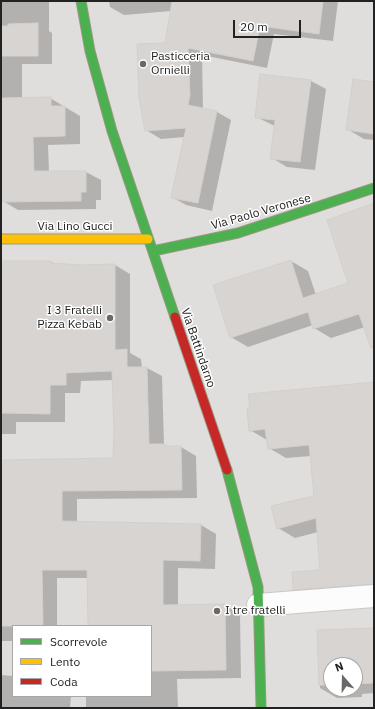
<!DOCTYPE html>
<html>
<head>
<meta charset="utf-8">
<style>
	body { margin:0 }
	#map { position:relative; width:375px; height:709px; overflow:hidden; background:#f0eeeb; font-family:"IBM Plex Sans",sans-serif }
	canvas { display:block }
	.frame { position:absolute; inset:0; border:2px solid #222; pointer-events:none }
	.legend { position:absolute; left:12px; top:625px; width:140px; height:72px; box-sizing:border-box; background:#fff; border:1px solid #a7a7a7; margin:0; padding:5px 7px; list-style:none; font-size:12px; color:#222 }
	.legend li { display:flex; align-items:center; gap:8px; height:20px }
	.legend b { width:20px; border:1px solid #a7a7a7 }
	.north { position:absolute; left:323px; top:657px; width:40px; height:40px; box-sizing:border-box; background:#fff; border:1px solid #a7a7a7; border-radius:50%; rotate:340deg; font-size:11px; font-weight:700; line-height:16px; text-align:center; color:#222 }
	.north::after { content:''; display:block; margin:auto; width:14px; height:18px; background:#6a6968; clip-path:polygon(50% 0,100% 100%,50% 72%,0 100%) }
	.scale { position:absolute; left:233px; top:20px; width:68px; height:18px; box-sizing:border-box; border:2px solid #222; border-top:0; padding-left:5px; font-size:12px; line-height:14px; white-space:nowrap; color:#222; -webkit-text-stroke:3px #fff; paint-order:stroke }
</style>
</head>
<body>
<div id="map">
<canvas width="375" height="709"></canvas>
<div class="frame"></div>
<ul class="legend">
<li><b style="height:5px;background:#4caf50"></b>Scorrevole</li>
<li><b style="height:5px;background:#ffc107"></b>Lento</li>
<li><b style="height:5px;background:#c62828"></b>Coda</li>
</ul>
<div class="north">N</div>
<div class="scale">20 m</div>
</div>
<script>
const g = document.querySelector('canvas').getContext('2d');
g.lineJoin = 'round';
function fillPath(path, color) { g.fillStyle = color; g.fill(path, 'evenodd'); }
const shape = rows => new Path2D(rows.map(r => 'M' + r).join(''));
function stroke(path, color, width, dash) { g.strokeStyle = color; g.lineWidth = width; g.lineCap = dash ? 'butt' : 'round'; g.setLineDash(dash || []); g.stroke(path); }
function drawText(font, color, halo, rows, align = 'center') {
  g.font = font + ' "IBM Plex Sans",sans-serif'; g.lineWidth = 3; g.setLineDash([]); g.textBaseline = 'middle'; g.strokeStyle = halo; g.fillStyle = color; for (const [text, x, y, turn = 0] of rows) {
    g.save(); g.translate(x, y); g.rotate((+turn || 0) * Math.PI / 180); g.textAlign = isNaN(turn) ? turn : align; if (halo) g.strokeText(text, 0, 0); g.fillText(text, 0, 0); g.restore();
  }
}
fillPath(shape([
	[1,1,374,1,374,708,1,708],
	[13,626,151,626,151,696,13,696],
	[331,665,355,665,355,689,331,689]
]), '#dfdedc');
fillPath(shape([
	[374,702,374,708,277,708,277,705]
]), '#e0dfde');
fillPath(shape([
	[1,1,49,1,49,31,52,33,52,64,22,64,22,98,50,98,80,116,80,144,48,145,49,172,86,172,101,180,101,200,96,200,96,209,18,210,3,201,3,193,1,193],
	[109,1,338,1,333,41,274,34,267,68,202,55,203,109,217,112,231,120,212,211,186,205,172,197,185,137,161,139,146,130,166,44,171,11,124,15,110,7],
	[311,81,326,89,315,170,287,167,272,158,275,126,256,117],
	[374,83,374,140,364,139,347,129],
	[374,204,374,349,365,327,331,338,314,328,313,325,248,347,231,337,291,261,308,271,316,295,350,283],
	[1,262,51,262,55,264,81,266,115,265,130,274,130,353,141,359,142,368,147,368,162,376,164,445,170,447,181,447,196,456,197,498,77,499,77,522,201,525,216,534,215,569,178,568,178,606,225,605,240,614,241,678,177,679,178,708,86,708,86,696,151,696,151,626,89,626,88,578,57,578,57,626,13,626,13,641,1,641,1,461,114,459,114,380,81,381,80,393,65,393,65,422,16,422,16,434,1,434],
	[374,383,374,595,311,599,294,589,321,570,318,532,295,538,278,528,315,496,311,456,286,458,269,448,267,440,250,430],
	[374,629,374,693,362,694,362,697,337,698,320,688,318,631],
	[331,665,355,665,355,689,331,689],
	[1,675,13,676,13,696,71,696,70,708,1,708]
]), '#0003');
const building = shape([
	[172,1,323,1,319,34,260,26,253,61,188,48,190,95,188,105,217,111,198,203,171,198,186,128,145,131,139,98,137,44,165,43,172,1],
	[38,23,38,56,1,56,1,26,8,26,8,24,38,23],
	[260,74,311,80,300,162,270,159,275,120,255,118,260,74],
	[353,79,374,82,374,134,346,130,353,79],
	[51,97,51,106,65,106,65,136,33,137,34,171,86,171,86,192,81,192,81,201,2,202,1,98,51,97],
	[374,203,374,347,371,348,359,314,313,329,308,312,230,338,213,285,291,260,303,298,348,283,327,220,374,203],
	[1,261,51,261,51,263,81,265,115,264,115,350,127,349,127,367,147,367,149,444,165,444,165,446,181,446,182,490,62,491,62,521,201,524,200,561,163,560,163,605,225,604,226,670,151,671,151,626,88,626,87,570,42,570,43,626,1,626,1,460,113,458,114,431,112,371,66,373,66,385,50,385,50,414,1,413,1,261],
	[374,382,374,584,293,590,292,572,320,570,316,518,277,529,271,506,314,496,309,445,268,449,265,429,249,431,247,408,250,408,248,394,374,382],
	[374,628,374,683,355,684,355,665,331,665,331,685,319,685,317,630,374,628]
]);
fillPath(building, '#d7d4d2');
stroke(building, '#d3d0cc', 1);
const street = shape([
	[258,605,374,596]
]);
const fast = shape([
	[81,1,90,51,112,131,175,317],
	[153,251,238,233,374,188],
	[227,470,258,587,261,708]
]);
const slow = shape([
	[1,239,148,239]
]);
const jam = shape([
	[175,317,227,470]
]);
stroke(street, '#c9c8c7', 24);
stroke(fast, '#999a82', 11);
stroke(slow, '#999a82', 11);
stroke(jam, '#999a82', 11);
stroke(street, '#fdfcfc', 22);
stroke(fast, '#4caf50', 9);
stroke(slow, '#ffc107', 9);
stroke(jam, '#c62828', 9);
for (const [x, y, r, color] of [
	[143,64,4,"#6a6968"],
	[110,318,4,"#6a6968"],
	[217,611,4,"#6a6968"]
]) { const dot = new Path2D(); dot.arc(x, y, r, 0, 2 * Math.PI); g.fillStyle = color; g.fill(dot); stroke(dot, '#fff', 1.5); }
drawText('12px', '#222', '#fff', [
	["Pasticceria",151,57],
	["Ornielli",151,71],
	["I 3 Fratelli",102,311,"right"],
	["Pizza Kebab",102,325,"right"],
	["I tre fratelli",225,611]
], 'left');
drawText('12px', '#222', '#fff', [
	["Via Paolo Veronese",261,212,-16],
	["Via Lino Gucci",75,227],
	["Via Battindarno",198,348,71]
]);
</script>
</body>
</html>
